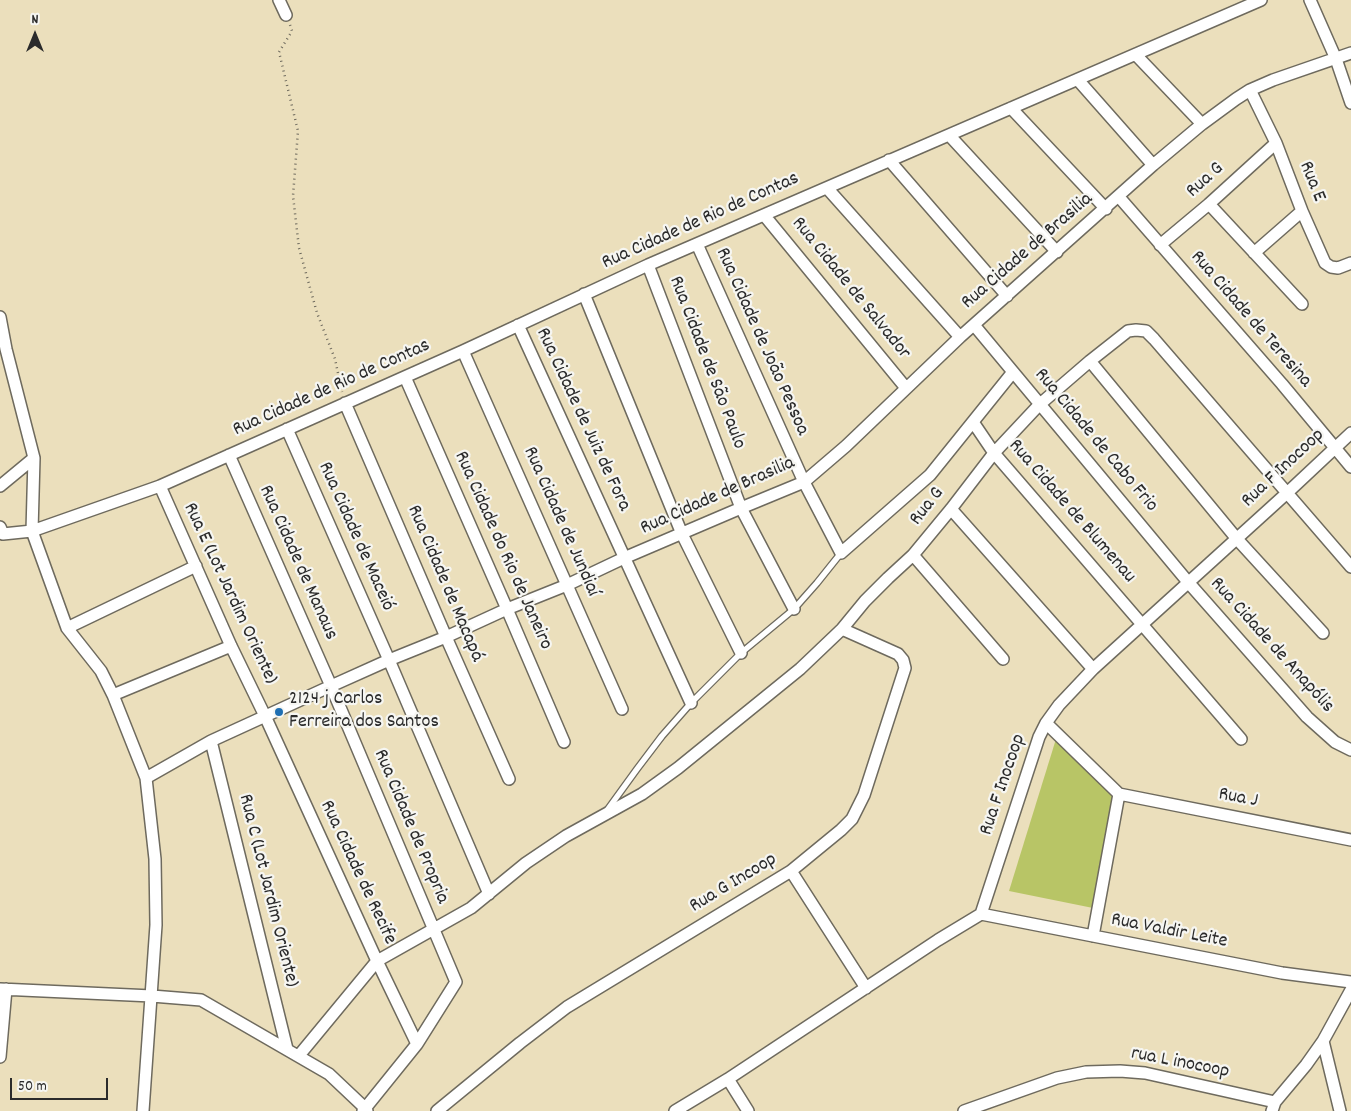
<!DOCTYPE html>
<html>
<head>
<meta charset="utf-8">
<style>
	body { margin:0 }
	#map { position:relative; width:1351px; height:1111px; overflow:hidden; background:#ebdfbc; font-family:Dekko,sans-serif }
	canvas { display:block }
	.north { position:absolute; left:10px; top:10px; width:50px; height:50px; -webkit-text-stroke:4px #f6f6f2; paint-order:stroke; rotate:0deg; font-size:14px; font-weight:700; line-height:20px; text-align:center; color:#2b2b2b }
	.north::after { content:''; display:block; margin:auto; width:18px; height:22px; background:#2b2b2b; clip-path:polygon(50% 0,100% 100%,50% 72%,0 100%) }
	.scale { position:absolute; left:10px; top:1078px; width:98px; height:22px; box-sizing:border-box; border:2px solid #2b2b2b; border-top:0; padding-left:6px; font-size:15px; line-height:18px; white-space:nowrap; color:#2b2b2b; -webkit-text-stroke:4px #f6f6f2; paint-order:stroke }
</style>
</head>
<body>
<div id="map">
<canvas width="1351" height="1111"></canvas>
<div class="north">N</div>
<div class="scale">50 m</div>
</div>
<script>
const g = document.querySelector('canvas').getContext('2d');
g.lineJoin = 'round';
function fillPath(path, color) { g.fillStyle = color; g.fill(path, 'evenodd'); }
const shape = rows => new Path2D(rows.map(r => 'M' + r).join(''));
function stroke(path, color, width, dash) { g.strokeStyle = color; g.lineWidth = width; g.lineCap = dash ? 'butt' : 'round'; g.setLineDash(dash || []); g.stroke(path); }
function drawText(font, color, halo, rows, align = 'center') {
  g.font = font + ' Dekko,sans-serif'; g.lineWidth = 4.5; g.setLineDash([]); g.textBaseline = 'middle'; g.strokeStyle = halo; g.fillStyle = color; for (const [text, x, y, turn = 0] of rows) {
    g.save(); g.translate(x, y); g.rotate((+turn || 0) * Math.PI / 180); g.textAlign = isNaN(turn) ? turn : align; if (halo) g.strokeText(text, 0, 0); g.fillText(text, 0, 0); g.restore();
  }
}
fillPath(shape([
	[1056,739,1116,793,1093,908,1009,891]
]), '#b8c566');
const lane = shape([
	[608,809,637,769,662,736,691,703,741,653,794,609,817,583,841,553]
]);
const street = shape([
	[279,0,286,15],
	[1310,0,1336,59,1351,103],
	[1136,55,1202,124],
	[1078,80,1153,165],
	[1250,90,1276,143,1302,211,1325,263,1331,267,1338,268,1351,263],
	[1011,108,1106,209],
	[949,135,1057,252],
	[889,160,1007,296],
	[827,188,960,337],
	[1119,197,1282,384,1351,467],
	[1209,204,1302,304],
	[764,215,906,388],
	[697,244,804,482,841,553,930,475,1013,372],
	[1160,245,1209,204,1276,143],
	[1254,253,1302,211],
	[648,265,741,508,794,609],
	[584,294,682,534,741,653],
	[0,317,6,349,34,458,32,531,67,628,101,671,113,695,146,778,155,859,156,925,143,1111],
	[518,325,691,703],
	[974,325,1188,582,1307,717,1335,742,1351,750],
	[463,351,622,709],
	[1090,361,1237,539,1323,633],
	[405,377,507,609,564,742],
	[345,403,446,637,509,779],
	[973,422,994,453,1241,739],
	[287,429,389,660,489,894],
	[229,455,331,686,456,982,417,1044,363,1111],
	[0,486,34,458],
	[160,486,231,646,265,716,377,961,417,1044],
	[951,509,1093,669],
	[0,527,3,534,32,531,160,486,463,351,648,265,1261,0],
	[913,555,1003,659],
	[67,628,196,566],
	[113,695,231,646],
	[1046,723,1119,794,1351,840],
	[211,741,287,1049],
	[146,778,211,741,331,686,389,660,446,637,507,609,567,585,624,558,741,508,804,482,846,446,960,337,1153,165,1202,124,1236,99,1250,90,1273,80,1351,53],
	[791,871,866,988],
	[981,914,1282,973,1351,982],
	[1093,936,1119,794],
	[0,989,152,996,201,1000,329,1074,365,1108,367,1111],
	[1323,1041,1340,1111],
	[301,1053,377,961,471,908,526,863,566,836,642,794,678,768,800,669,842,629,865,601,888,578,913,555,951,509,994,453,1039,405,1090,361,1128,331,1136,330,1146,331,1154,339,1351,567],
	[0,1057,6,989],
	[728,1079,748,1111],
	[437,1111,520,1043,567,1007,791,871,841,830,852,819,864,795,905,668,903,660,898,654,842,629],
	[675,1111,728,1079,938,940,981,914,1039,737,1046,723,1059,705,1093,669,1287,493,1351,433],
	[964,1111,1057,1078,1086,1072,1120,1071,1145,1073,1275,1102],
	[1272,1111,1275,1102,1306,1065,1323,1041,1351,990]
]);
stroke(lane, '#6e6a5e', 8);
stroke(street, '#6e6a5e', 14);
stroke(shape([
	[290,25,292,31,279,52,298,131,293,196,299,248,317,313,335,359,342,392]
]), '#6e6a5e', 2.5, [1, 4]);
stroke(lane, '#fff', 5.5);
stroke(street, '#fff', 11);
for (const [x, y, r, color] of [
	[279,712,5,"#1f6fb2"]
]) { const dot = new Path2D(); dot.arc(x, y, r, 0, 2 * Math.PI); g.fillStyle = color; g.fill(dot); stroke(dot, '#f6f6f2', 2); }
drawText('20px', '#2b2b2b', '#f6f6f2', [
	["Rua G",1206,181,-42],
	["Rua E",1311,182,68],
	["Rua Cidade de Rio de Contas",701,222,-24],
	["Rua Cidade de Brasilia",1028,252,-41],
	["Rua Cidade de Salvador",850,289,51],
	["Rua Cidade de Teresina",1250,320,49],
	["Rua Cidade de João Pessoa",761,342,66],
	["Rua Cidade de São Paulo",706,363,69],
	["Rua Cidade de Rio de Contas",332,389,-24],
	["Rua Cidade de Juiz de Fora",582,420,65],
	["Rua Cidade de Cabo Frio",1095,441,50],
	["Rua F Inocoop",1284,469,-43],
	["Rua Cidade de Brasilia",718,497,-24],
	["Rua G",928,507,-52],
	["Rua Cidade de Blumenau",1071,512,49],
	["Rua Cidade de Jundiaí",560,522,66],
	["Rua Cidade de Maceió",355,537,66],
	["Rua Cidade do Rio de Janeiro",502,551,66],
	["Rua Cidade de Manaus",297,563,66],
	["Rua Cidade de Macapá",444,584,67],
	["Rua E (Lot Jardim Oriente)",229,594,65],
	["Rua Cidade de Anapólis",1271,646,48],
	["Rua F Inocoop",1004,785,-71],
	["Rua J",1238,799,11],
	["Rua Cidade de Propria",410,827,67],
	["Rua Cidade de Recife",357,873,65],
	["Rua G Incoop",734,884,-31],
	["Rua C (Lot Jardim Oriente)",267,891,76],
	["Rua Valdir Leite",1169,932,11],
	["rua L inocoop",1180,1064,11]
]);
drawText('20px', '#2b2b2b', '#f6f6f2', [
	["2124 j Carlos",289,700],
	["Ferreira dos Santos",289,723]
], 'left');
</script>
</body>
</html>
